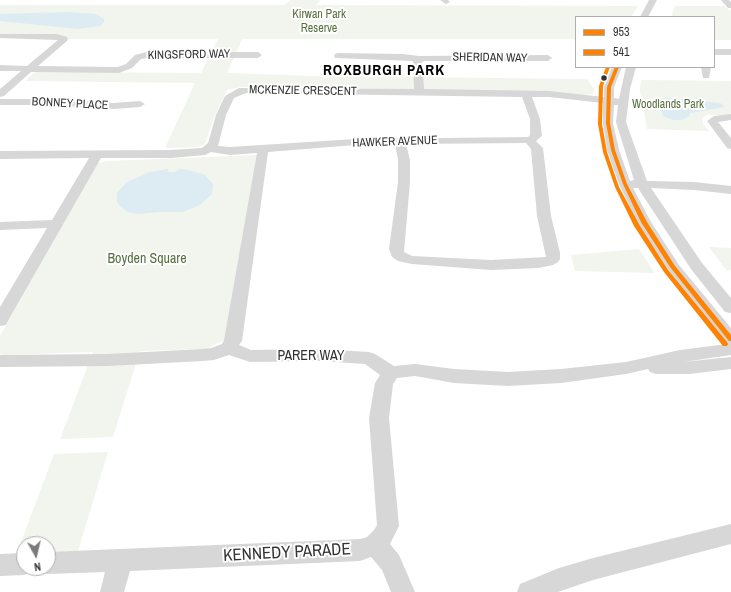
<!DOCTYPE html>
<html>
<head>
<meta charset="utf-8">
<style>
	body { margin:0 }
	#map { position:relative; width:731px; height:592px; overflow:hidden; background:#fff; font-family:"Archivo Narrow",sans-serif }
	canvas { display:block }
	.legend { position:absolute; left:575px; top:16px; width:140px; height:52px; box-sizing:border-box; background:#fff; border:1px solid #adadad; margin:0; padding:5px 7px; list-style:none; font-size:12px; color:#333 }
	.legend li { display:flex; align-items:center; gap:8px; height:20px }
	.legend b { width:20px; border:1px solid #adadad }
	.north { position:absolute; left:16px; top:536px; width:40px; height:40px; box-sizing:border-box; background:#fff; border:1px solid #adadad; border-radius:50%; rotate:172deg; font-size:11px; font-weight:700; line-height:16px; text-align:center; color:#333 }
	.north::after { content:''; display:block; margin:auto; width:14px; height:18px; background:#7a7a7a; clip-path:polygon(50% 0,100% 100%,50% 72%,0 100%) }
</style>
</head>
<body>
<div id="map">
<canvas width="731" height="592"></canvas>
<ul class="legend">
<li><b style="height:5px;background:#ff8200"></b>953</li>
<li><b style="height:5px;background:#ff8200"></b>541</li>
</ul>
<div class="north">N</div>
</div>
<script>
const g = document.querySelector('canvas').getContext('2d');
g.lineJoin = 'round';
function fillPath(path, color) { g.fillStyle = color; g.fill(path, 'evenodd'); }
const shape = rows => new Path2D(rows.map(r => 'M' + r).join(''));
function stroke(path, color, width, dash) { g.strokeStyle = color; g.lineWidth = width; g.lineCap = dash ? 'butt' : 'round'; g.setLineDash(dash || []); g.stroke(path); }
function drawText(font, color, halo, rows, align = 'center') {
  g.font = font + ' "Archivo Narrow",sans-serif'; g.lineWidth = 4; g.setLineDash([]); g.textBaseline = 'middle'; g.strokeStyle = halo; g.fillStyle = color; for (const [text, x, y, turn = 0] of rows) {
    g.save(); g.translate(x, y); g.rotate((+turn || 0) * Math.PI / 180); g.textAlign = isNaN(turn) ? turn : align; if (halo) g.strokeText(text, 0, 0); g.fillText(text, 0, 0); g.restore();
  }
}
fillPath(shape([
	[291,0,320,0,316,5,638,6,631,17,576,17,576,39,242,39,227,73,313,76,587,79,594,89,593,94,583,95,516,91,241,87,232,89,227,90,214,117,205,144,197,147,165,148,195,83,25,81,34,73,39,72,201,73,218,39,64,39,0,36,0,5,284,5],
	[675,6,724,6,731,11,731,40,714,40,714,17,671,17],
	[641,80,731,81,731,115,707,115,702,118,703,124,709,131,647,129,640,91],
	[257,155,224,340,206,349,140,351,113,437,60,439,93,352,3,355,0,354,0,336,98,163,109,161],
	[709,247,731,248,731,270,727,271],
	[639,249,655,273,575,271,571,255],
	[108,452,78,551,48,552,48,544,24,544,24,553,17,553,54,454]
]), '#f1f5ed');
fillPath(shape([
	[68,12,96,14,104,19,104,22,100,26,78,29,0,21,0,14],
	[666,98,711,102,720,103,725,107,690,113,689,115,690,116,682,120,673,120,663,116,662,113,660,101,661,99],
	[169,169,167,172,175,172,179,169,189,170,205,175,213,184,212,194,200,205,183,212,159,212,138,214,128,212,121,207,117,202,117,193,127,182,150,172]
]), '#ddebf3');
fillPath(shape([
	[440,0,448,0,450,2,446,4,440,0],
	[649,0,657,0,648,17,640,17,649,0],
	[721,0,729,0,731,2,731,8,728,8,721,0],
	[0,34,57,34,67,37,68,39,67,41,38,66,118,67,126,64,135,55,147,52,258,52,262,55,258,58,147,58,141,59,132,68,119,73,31,72,4,96,0,97,0,89,21,71,0,71,0,65,27,66,58,40,0,38,0,34],
	[714,49,731,49,731,55,714,55,714,49],
	[338,53,403,54,419,56,548,55,552,58,548,61,425,61,422,62,424,89,549,91,604,97,604,87,612,67,622,67,614,87,614,98,619,99,626,67,636,67,630,89,626,122,647,181,694,182,731,186,731,194,694,190,651,188,702,263,731,298,731,313,725,312,691,269,638,188,633,188,651,222,679,265,731,328,731,355,683,362,731,357,731,369,689,374,656,374,650,372,648,369,626,374,561,383,508,386,454,383,415,376,397,378,393,384,389,418,399,526,390,544,399,555,415,592,391,592,382,570,371,557,360,561,130,571,124,592,100,592,105,572,48,574,40,571,38,568,48,568,48,552,360,539,367,537,374,530,377,525,369,418,375,383,380,375,365,364,320,361,250,362,229,355,214,360,203,361,108,366,0,367,0,355,108,354,203,349,211,348,222,344,224,340,257,153,230,155,211,152,205,155,171,158,101,158,8,321,6,325,0,326,0,307,47,228,0,230,0,222,52,220,89,158,0,159,0,151,171,150,202,148,208,143,216,115,225,96,239,88,414,89,413,61,335,58,334,56,335,54,338,53],
	[246,93,522,97,530,119,530,135,528,137,355,139,230,147,218,146,226,115,234,98,246,93],
	[532,97,549,97,603,103,603,123,607,150,619,184,637,222,668,270,709,325,727,344,680,350,626,362,561,369,508,372,454,369,415,364,394,366,375,354,369,352,320,349,251,350,239,345,242,341,268,152,355,145,395,144,398,160,398,182,389,249,392,257,398,261,412,264,491,270,539,268,553,265,558,262,560,259,560,253,551,216,543,148,536,141,542,136,540,119,532,97],
	[614,105,618,105,616,122,634,180,630,181,619,150,613,123,614,105],
	[526,143,531,149,537,216,546,257,491,260,412,256,404,252,410,182,410,160,406,144,526,143],
	[701,67,711,67,709,78,703,78,701,67],
	[0,99,52,99,113,103,140,101,145,104,140,107,113,109,52,105,0,105,0,99],
	[731,114,731,120,718,122,731,138,731,149,727,148,707,121,714,116,731,114],
	[731,524,731,544,593,580,558,592,517,592,520,584,559,568,593,558,731,524],
	[24,553,24,568,34,568,32,572,24,575,0,576,0,554,24,553]
]), '#d7d7d7');
fillPath(shape([
	[615,67,619,67,611,87,610,123,615,150,627,184,647,222,675,266,731,335,731,341,729,341,670,267,641,222,623,184,611,150,606,123,607,87,615,67]
]), '#ff8200');
fillPath(shape([
	[606,67,610,67,603,86,602,124,607,152,619,187,640,226,668,270,727,342,728,344,727,346,723,346,664,272,634,226,615,187,603,152,598,124,599,86,606,67]
]), '#ff8200');
for (const [x, y, r, color] of [
	[604,78,3.5,"#333"]
]) { const dot = new Path2D(); dot.arc(x, y, r, 0, 2 * Math.PI); g.fillStyle = color; g.fill(dot); stroke(dot, '#fff', 1.5); }
drawText('12px', '#56703f', '#fff', [
	["Kirwan Park",319,15],
	["Reserve",319,29],
	["Woodlands Park",668,105]
]);
drawText('12px', '#333', '#fff', [
	["KINGSFORD WAY",189,55,-1],
	["SHERIDAN WAY",490,58,1],
	["MCKENZIE CRESCENT",303,91,1],
	["BONNEY PLACE",70,104,3],
	["HAWKER AVENUE",395,142,-2]
]);
drawText('14px', '#56703f', '#fff', [
	["Boyden Square",147,259]
]);
drawText('14px', '#333', '#fff', [
	["PARER WAY",311,356]
]);
g.letterSpacing = '1px';
drawText('bold 15px', '#000', '#fff', [
	["ROXBURGH PARK",384,71]
]);
g.letterSpacing = '0px';
drawText('17px', '#333', '#fff', [
	["KENNEDY PARADE",287,553,-3]
]);
</script>
</body>
</html>
